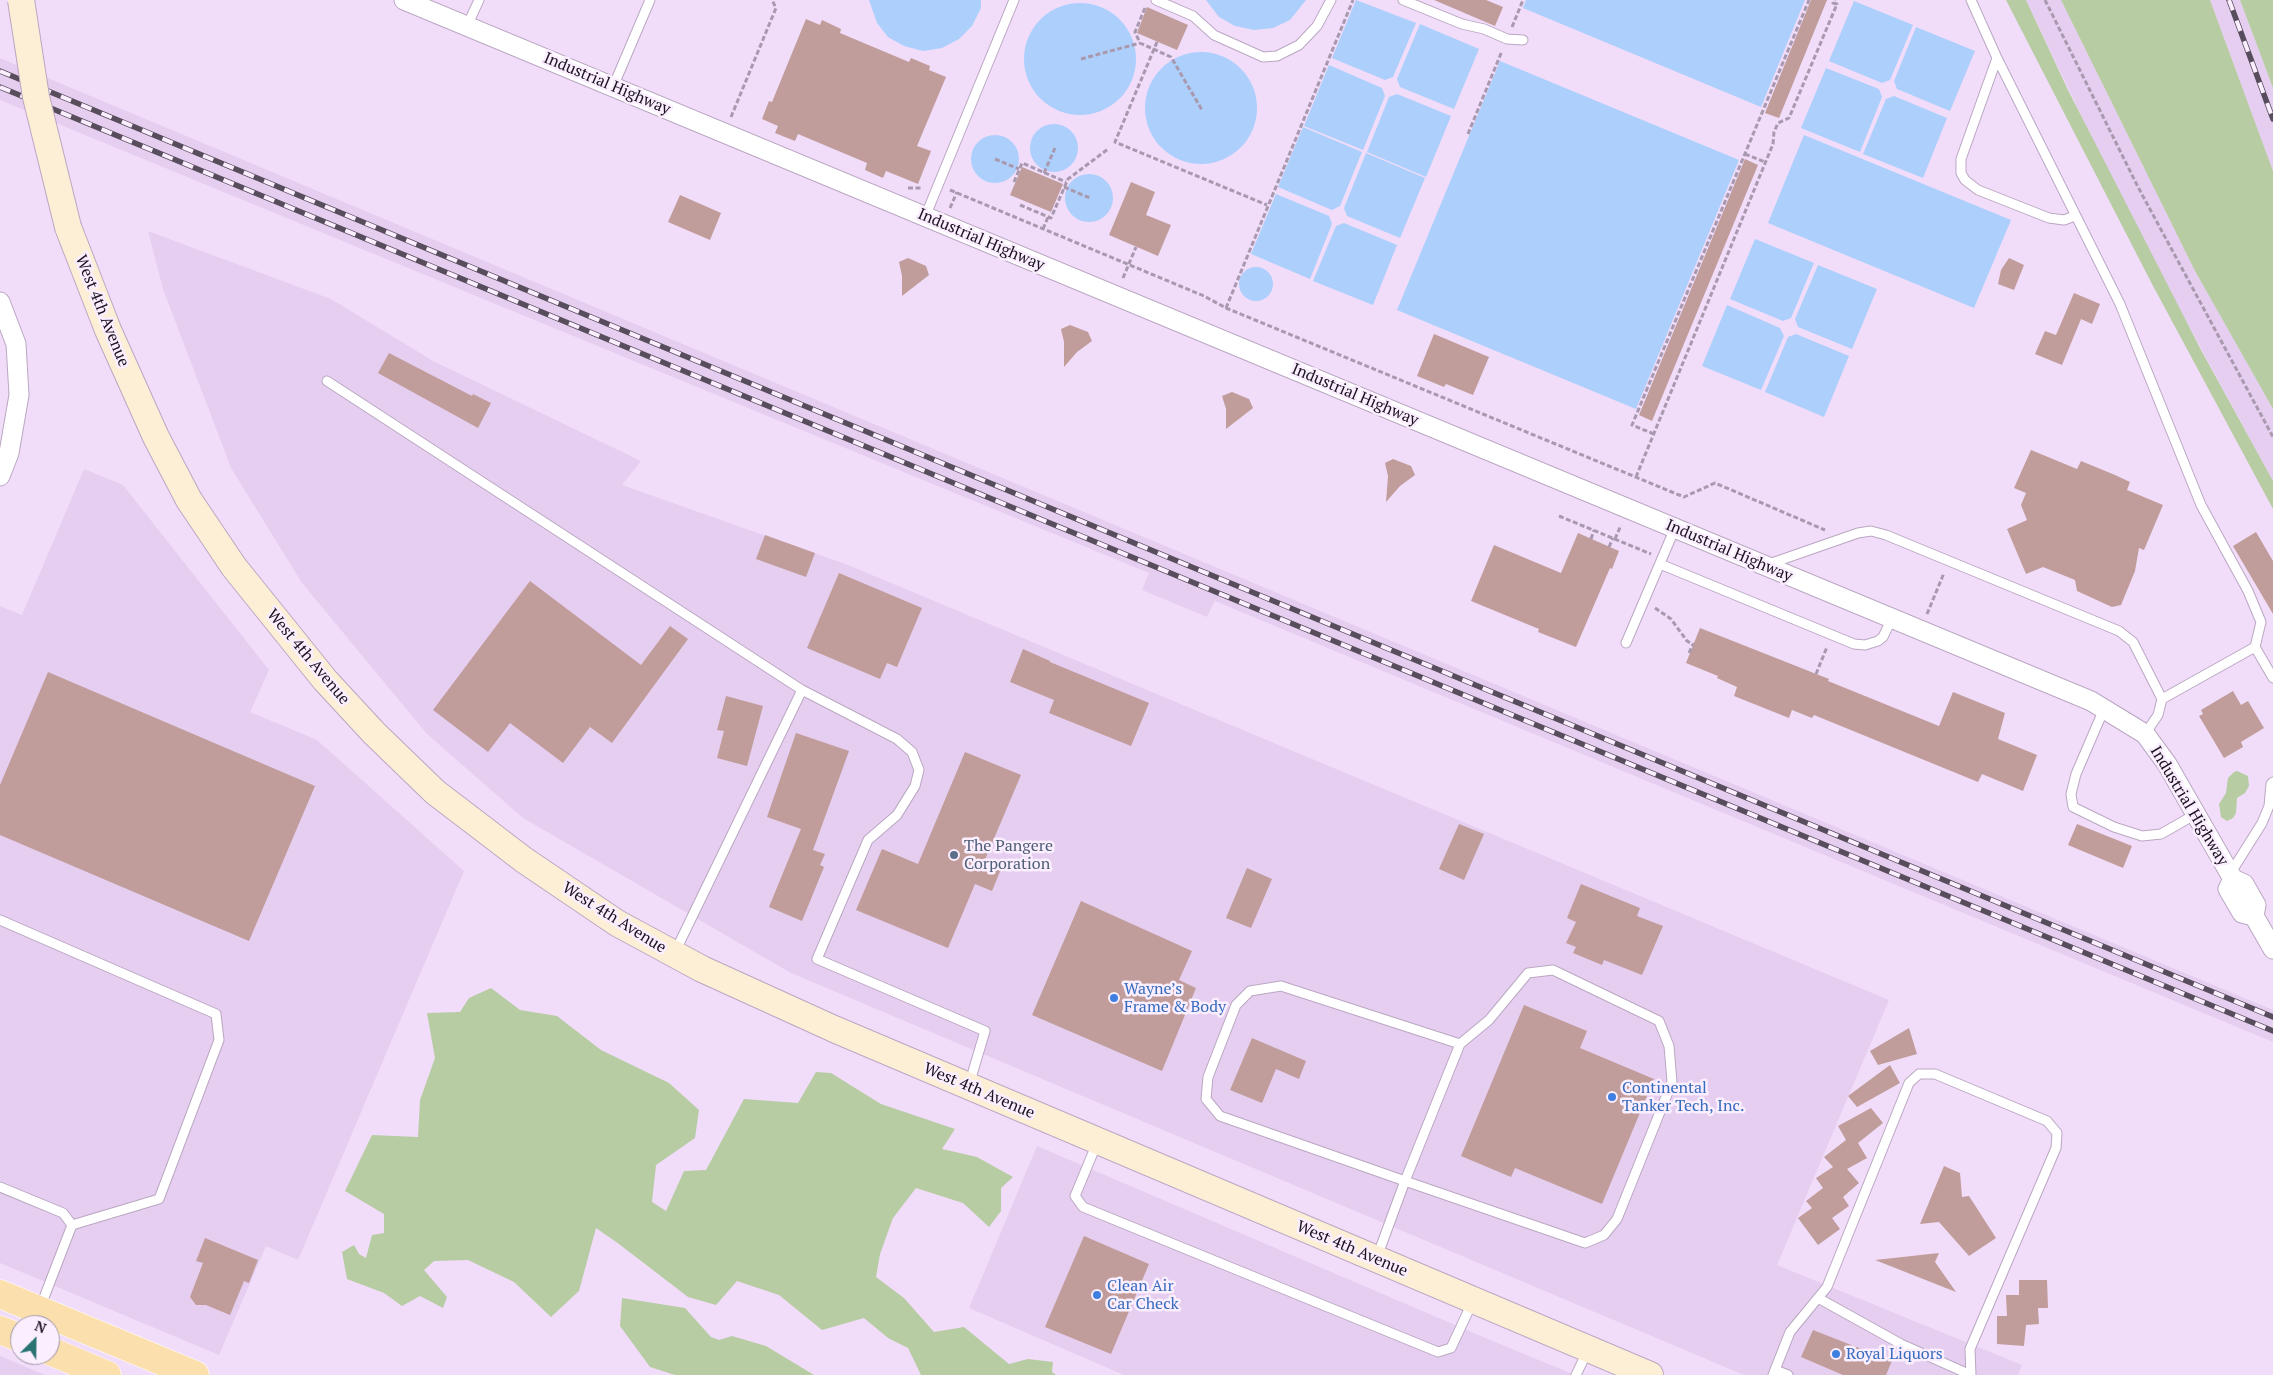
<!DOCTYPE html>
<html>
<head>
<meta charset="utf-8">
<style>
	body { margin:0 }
	#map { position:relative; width:2273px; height:1375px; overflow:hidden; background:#f1ddfa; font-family:"PT Serif",serif }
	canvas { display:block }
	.north { position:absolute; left:10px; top:1315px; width:50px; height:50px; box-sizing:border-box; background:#faeeff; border:1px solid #a096a5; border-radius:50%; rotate:23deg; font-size:14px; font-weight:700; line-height:20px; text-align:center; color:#1a131d }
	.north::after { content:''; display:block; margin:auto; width:18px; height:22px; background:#297372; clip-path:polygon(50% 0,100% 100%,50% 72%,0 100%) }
</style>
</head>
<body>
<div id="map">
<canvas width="2273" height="1375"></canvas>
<div class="north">N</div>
</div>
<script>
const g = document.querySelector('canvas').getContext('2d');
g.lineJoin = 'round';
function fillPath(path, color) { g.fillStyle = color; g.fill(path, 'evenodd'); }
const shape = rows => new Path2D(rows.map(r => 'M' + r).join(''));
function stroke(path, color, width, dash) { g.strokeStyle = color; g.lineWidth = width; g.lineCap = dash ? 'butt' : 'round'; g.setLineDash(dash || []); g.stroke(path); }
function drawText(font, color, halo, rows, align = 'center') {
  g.font = font + ' "PT Serif",serif'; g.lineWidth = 5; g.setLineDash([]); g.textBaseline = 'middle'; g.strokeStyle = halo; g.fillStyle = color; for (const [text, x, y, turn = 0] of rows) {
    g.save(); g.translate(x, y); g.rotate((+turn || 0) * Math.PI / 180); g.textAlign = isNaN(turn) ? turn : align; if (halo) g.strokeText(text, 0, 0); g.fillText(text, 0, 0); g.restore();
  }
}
fillPath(shape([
	[2026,0,2061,0,2195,271,2273,409,2273,481,2130,217],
	[2210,0,2240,0,2273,88,2273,171],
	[0,58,2273,1010,2273,1042,1215,601,1207,617,1142,590,1149,573,0,100],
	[148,231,331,299,433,361,641,461,622,485,848,565,1889,1000,1777,1265,2022,1365,2018,1375,1744,1375,791,973,523,818,427,734,302,583,231,468,163,289],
	[84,469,123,485,269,670,250,712,317,740,464,871,298,1260,266,1246,219,1355,0,1263,0,606,22,615],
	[1037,1146,1483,1337,1575,1375,1124,1375,969,1308],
	[0,1356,45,1375,0,1375]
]), '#e6cef1');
fillPath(shape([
	[2006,0,2026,0,2068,90,2200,348,2273,481,2273,509,2152,284],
	[2061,0,2210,0,2273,171,2273,409,2195,271],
	[2240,0,2273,0,2273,88],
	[2237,771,2248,776,2249,786,2245,793,2237,798,2236,813,2233,818,2227,821,2221,817,2219,804,2226,793,2228,778,2234,772],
	[491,988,520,1010,557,1016,601,1050,669,1083,699,1110,695,1138,656,1165,652,1202,666,1211,684,1171,706,1170,744,1099,798,1103,816,1072,831,1073,881,1104,955,1129,942,1149,977,1157,1013,1177,1001,1188,1001,1211,989,1227,963,1203,916,1188,893,1218,880,1254,876,1277,904,1298,934,1332,964,1327,1009,1364,1028,1359,1053,1362,1052,1372,1056,1375,921,1375,908,1348,888,1338,864,1318,822,1330,779,1295,737,1281,716,1305,688,1297,619,1244,596,1228,579,1291,551,1317,514,1282,468,1260,434,1261,424,1270,447,1297,443,1308,420,1296,402,1306,384,1293,347,1279,342,1252,354,1245,359,1254,366,1258,372,1235,384,1233,384,1214,345,1191,372,1135,418,1137,420,1100,435,1058,427,1013,460,1012,469,998],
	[622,1298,685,1308,711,1337,719,1340,732,1336,766,1346,814,1375,675,1375,650,1367,620,1326]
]), '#b7cca2');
fillPath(shape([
	[869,0,981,0,981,8,972,26,959,39,942,48,923,51,904,46,888,37,877,23],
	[1206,0,1306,0,1290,20,1273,28,1254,30,1235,26,1219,17],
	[1356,0,1416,23,1393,77,1385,80,1332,58],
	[1526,0,1805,0,1761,107,1523,8],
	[1854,1,1913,25,1890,80,1882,83,1829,61],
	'1024 59a56 56 0 1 1 112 0a56 56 0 1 1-112 0Z',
	[1420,24,1479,49,1454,109,1400,87,1397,79],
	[1916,27,1975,51,1950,111,1897,89,1894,81],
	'1145 108a56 56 0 1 1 112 0a56 56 0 1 1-112 0Z',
	[1500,61,1739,160,1636,409,1397,310],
	[1329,65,1382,88,1385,96,1363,150,1304,126],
	[1826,68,1879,89,1882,97,1860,152,1801,128],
	[1397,94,1451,116,1426,177,1367,152,1389,97],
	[1894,96,1947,118,1923,178,1863,154,1886,99],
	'1030 148a24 24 0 1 1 48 0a24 24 0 1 1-48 0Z',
	[1303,127,1362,152,1340,206,1332,210,1278,187],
	[1804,135,2011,220,1974,308,1768,223],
	'971 159a24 24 0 1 1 48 0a24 24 0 1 1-48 0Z',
	[1366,153,1425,178,1400,238,1347,216,1344,208],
	'1065 198a24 24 0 1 1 48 0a24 24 0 1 1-48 0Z',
	[1276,194,1329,216,1332,224,1310,279,1251,254],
	[1344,223,1397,245,1373,305,1313,281,1336,226],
	[1755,239,1814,263,1791,318,1783,321,1730,299],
	[1818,265,1877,289,1852,349,1798,327,1795,319],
	'1239 284a17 17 0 1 1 34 0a17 17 0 1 1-34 0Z',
	[1727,305,1780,328,1784,336,1761,390,1702,366],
	[1796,334,1849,356,1824,417,1765,392,1788,337]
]), '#accffc');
fillPath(shape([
	[1434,0,1486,0,1503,7,1495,26],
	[1811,0,1827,0,1779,118,1765,113],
	[1147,7,1188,25,1177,50,1137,33],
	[806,19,820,25,822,20,841,29,840,33,909,62,911,58,930,66,929,70,946,77,917,146,931,151,918,184,886,171,883,178,865,170,867,163,798,134,795,141,775,133,778,126,762,119,769,101,772,102],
	[1745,159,1758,165,1652,421,1639,415],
	[1022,167,1063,184,1051,212,1010,195],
	[1131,182,1155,192,1146,215,1171,225,1158,256,1109,235],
	[680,195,721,213,710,240,668,222],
	[908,258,926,266,929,275,902,296,902,276,899,262],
	[2009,258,2024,265,2014,290,1998,284,2001,270],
	[2074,293,2100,304,2092,324,2081,319,2062,365,2035,354,2045,331,2056,335],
	[1070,325,1088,332,1092,341,1077,352,1064,367,1064,342,1061,329],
	[1434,334,1489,357,1473,395,1446,384,1444,387,1417,376],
	[389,353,472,396,473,394,491,403,478,428,378,373],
	[1232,392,1249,399,1253,408,1226,429,1226,409,1222,396],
	[2031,450,2077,469,2081,461,2115,475,2130,482,2127,490,2163,505,2144,550,2139,548,2135,571,2121,605,2112,607,2077,591,2075,580,2043,567,2026,574,2007,529,2027,520,2021,505,2026,493,2014,488],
	[1393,459,1411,466,1415,475,1400,486,1386,502,1388,476,1385,463],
	[2256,532,2273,561,2273,614,2233,546],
	[1578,533,1619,551,1612,569,1610,568,1576,647,1538,632,1539,629,1471,601,1494,545,1561,573],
	[765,535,815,553,806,577,756,559],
	[839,573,922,608,897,667,887,663,880,679,807,648],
	[530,581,641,665,670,626,688,639,612,743,590,727,563,763,510,723,488,752,433,710],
	[1700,628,1829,679,1828,681,1939,726,1953,692,2005,713,1998,739,2037,755,2023,791,1982,774,1978,782,1814,715,1812,718,1792,710,1789,718,1734,696,1737,687,1717,678,1718,676,1686,663],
	[1023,649,1050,661,1050,662,1149,703,1131,746,1049,713,1054,700,1010,682],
	[48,672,315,786,249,941,0,835,0,785],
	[2233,691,2241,705,2248,701,2264,728,2241,742,2243,747,2224,758,2199,716,2203,714,2201,710],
	[726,696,763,706,747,766,717,758,724,731,717,730],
	[796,733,849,751,813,850,825,854,820,865,824,867,802,921,769,907,801,829,767,817],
	[965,752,1021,775,984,862,1001,869,992,891,975,884,948,948,856,910,882,849,918,864],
	[1459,824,1484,834,1464,880,1439,869],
	[2077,824,2132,846,2123,868,2068,845],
	[1247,868,1272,879,1251,928,1226,918],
	[1581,884,1640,908,1637,916,1663,926,1642,975,1604,960,1602,965,1573,953,1576,947,1566,943,1576,922,1567,918],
	[1081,901,1192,951,1179,980,1196,988,1162,1071,1032,1015],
	[1524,1005,1587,1031,1580,1048,1654,1079,1602,1204,1515,1168,1511,1177,1461,1156],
	[1909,1028,1917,1054,1878,1065,1870,1051],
	[1252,1038,1306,1061,1299,1079,1276,1069,1262,1103,1230,1090],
	[1890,1065,1900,1083,1857,1107,1848,1096],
	[1871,1108,1883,1123,1858,1143,1867,1158,1847,1169,1859,1183,1843,1197,1849,1206,1832,1218,1840,1229,1818,1245,1798,1218,1812,1208,1806,1201,1823,1188,1816,1178,1833,1167,1824,1157,1846,1140,1838,1126],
	[1944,1166,1960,1173,1962,1197,1969,1196,1996,1238,1969,1256,1939,1222,1920,1224],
	[1084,1236,1149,1264,1111,1354,1045,1327],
	[205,1238,258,1260,249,1283,244,1281,230,1315,206,1305,196,1305,190,1297,203,1263,196,1261],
	[1939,1253,1935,1262,1956,1292,1875,1260],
	[2019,1280,2047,1280,2048,1308,2038,1308,2039,1324,2026,1325,2024,1346,1997,1344,1997,1316,2007,1316,2006,1295,2019,1295],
	[1813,1330,1892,1361,1886,1375,1843,1375,1801,1357]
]), '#c09c9a');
const service = shape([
	[1156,0,1193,16,1214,35,1263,57,1277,56,1299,45,1317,26,1331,0],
	[1403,0,1462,24,1484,29,1507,39,1523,40],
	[1971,0,1997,58,2120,304,2201,505,2248,591,2261,622,2255,647,2162,699],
	[467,26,479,0],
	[1997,58,1961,159,1961,173,1965,180,1978,190,2049,218,2064,220,2075,216],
	[613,87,650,0],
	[925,217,1014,0],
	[327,381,802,690],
	[1660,564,1854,644,1865,645,1878,641,1883,637,1892,618],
	[1769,564,1858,533,1871,531,1886,535,2119,631,2133,642,2162,699,2158,715,2145,734],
	[1626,643,1675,528],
	[2255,647,2273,678],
	[2104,709,2076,774,2071,794,2073,807,2114,827,2142,836,2161,834,2196,814],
	[2230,874,2262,823,2269,806,2271,784,2273,782],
	[0,920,216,1014,219,1040,159,1199,72,1225],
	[675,952,802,690,897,739,912,752,919,770,915,786,897,815,868,840,817,959,985,1031,969,1085],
	[1097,1143,1075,1196,1083,1207,1438,1352,1451,1348,1472,1303],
	[0,1187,63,1213,72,1225,40,1308],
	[1377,1257,1395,1208,1405,1181,1460,1044,1489,1020,1528,973,1553,970,1659,1021,1669,1046,1672,1082,1617,1219,1604,1235,1585,1243,1405,1181,1220,1116,1206,1099,1208,1077,1236,1005,1250,991,1281,986,1460,1044],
	[1818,1298,1901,1344,1971,1375],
	[1775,1370,1788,1375],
	[1576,1375,1587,1352],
	[1773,1375,1790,1332,1827,1287,1909,1083,1919,1074,1935,1074,2047,1121,2057,1133,2056,1148,1970,1349,1971,1375]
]);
const minor = shape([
	[404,0,2091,701,2145,734,2167,764,2233,879,2244,884,2256,905,2254,916],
	[0,302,16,344,19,395,9,453,0,476],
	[2233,879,2228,889,2242,913,2254,916],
	[2254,916,2273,949]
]);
const secondary = shape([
	[68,227,108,330,156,437,189,500,234,567,325,680,374,733,435,792,524,860,617,923,702,969,834,1029,1650,1375]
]);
const primary = shape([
	[0,1294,195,1375],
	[0,1330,20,1338],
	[50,1351,107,1375]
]);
stroke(service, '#baa7c2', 11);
stroke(minor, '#baa7c2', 21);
stroke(secondary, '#baa7c2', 28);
stroke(primary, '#fff', 29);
stroke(shape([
	[2045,0,2138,187,2273,437],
	[1145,8,1135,32,1140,43,1171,57,1202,110],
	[1512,27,1523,0],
	[1157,42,1115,142,1267,205],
	[1081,59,1140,43],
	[731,117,776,8,772,0],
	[1468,134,1502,51],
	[1745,154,1765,162],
	[995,159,1019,169],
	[1044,173,1055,148],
	[1014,182,1022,163,1066,182],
	[1064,187,1090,198],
	[908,188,922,188],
	[950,190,1204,296,1226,308,1684,497,1715,483,1825,530],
	[1020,205,1051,218,1068,179,1108,149],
	[950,208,957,192],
	[1043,229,1048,217],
	[1123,278,1136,247],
	[1226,308,1353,0],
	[1654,434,1632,425,1809,0],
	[1636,477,1773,144,1774,132,1778,123,1789,118,1837,4,1833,3,1835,0],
	[1559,516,1651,554],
	[1591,539,1594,530],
	[1615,539,1621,525],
	[1609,547,1613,538],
	[1655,608,1671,619,1687,641,1694,645],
	[1927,614,1944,573],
	[1689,653,1693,644],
	[1816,674,1827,647]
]), '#a899af', 3, [5, 2.5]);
stroke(service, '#fff', 9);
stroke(minor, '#fff', 19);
stroke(secondary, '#fdefd6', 26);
stroke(primary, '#fbdfad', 28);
const rail = shape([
	[2229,0,2273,119],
	[0,71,2273,1017],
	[0,87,2273,1031]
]);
stroke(rail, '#584d5c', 5.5);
stroke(rail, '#faeeff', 4, [11]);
const secondaryBridge = shape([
	[21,0,36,97,68,227]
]);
stroke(secondaryBridge, '#baa7c2', 28, []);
stroke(secondaryBridge, '#fdefd6', 26);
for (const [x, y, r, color] of [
	[954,855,5,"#5c6f8a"],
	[1114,998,5,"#3f7fe0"],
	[1612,1097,5,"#3f7fe0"],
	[1097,1295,5,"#3f7fe0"],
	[1836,1354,5,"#3f7fe0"]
]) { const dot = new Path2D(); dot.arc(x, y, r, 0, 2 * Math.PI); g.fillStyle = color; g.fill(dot); stroke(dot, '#faeeff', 2); }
drawText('16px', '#1a131d', '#faeeff', [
	["Industrial Highway",607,84,23],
	["Industrial Highway",981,240,23],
	["West 4th Avenue",102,311,68],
	["Industrial Highway",1355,395,23],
	["Industrial Highway",1729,551,23],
	["West 4th Avenue",308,657,50],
	["Industrial Highway",2189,806,59],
	["West 4th Avenue",614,918,32],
	["West 4th Avenue",979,1091,23],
	["West 4th Avenue",1352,1249,23]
]);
drawText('16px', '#4e5e75', '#faeeff', [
	["The Pangere",964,846],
	["Corporation",964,864]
], 'left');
drawText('16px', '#366cbe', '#faeeff', [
	["Wayne’s",1124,989],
	["Frame & Body",1124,1007],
	["Continental",1622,1088],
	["Tanker Tech, Inc.",1622,1106],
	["Clean Air",1107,1286],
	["Car Check",1107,1304],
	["Royal Liquors",1846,1354]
], 'left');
</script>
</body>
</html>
